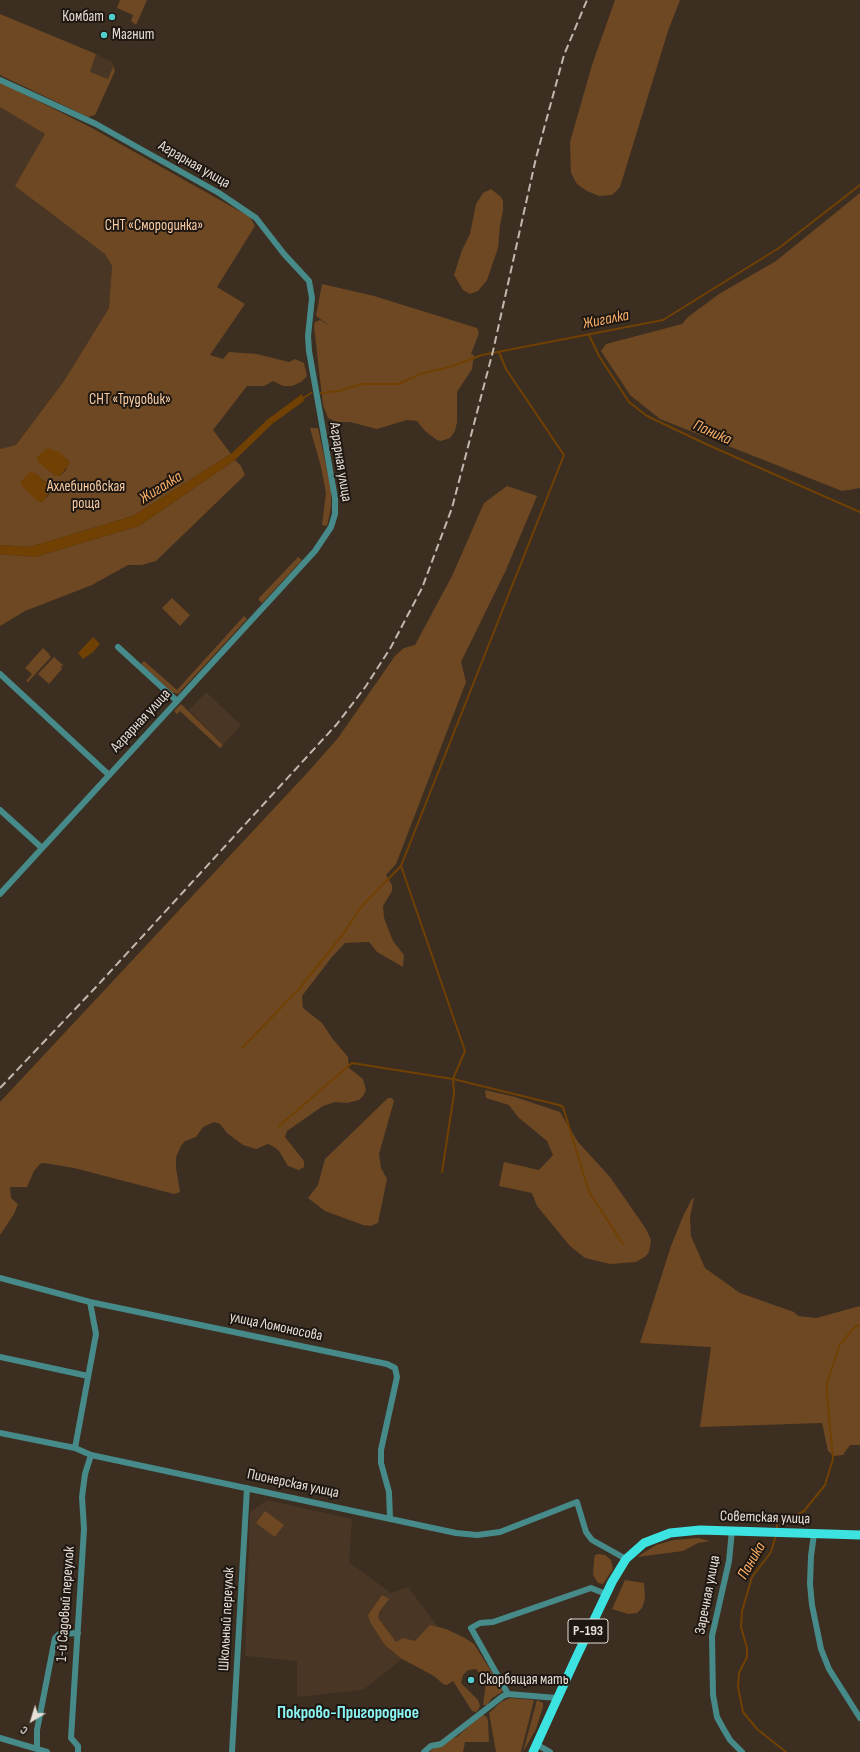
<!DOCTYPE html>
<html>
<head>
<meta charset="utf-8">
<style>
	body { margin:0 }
	#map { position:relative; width:860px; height:1752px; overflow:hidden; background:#3c2e21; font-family:"Sofia Sans Condensed",sans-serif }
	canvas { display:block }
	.north { position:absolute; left:12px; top:1700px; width:40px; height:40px; -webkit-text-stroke:3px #1e1712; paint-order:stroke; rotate:218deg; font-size:11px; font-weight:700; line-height:16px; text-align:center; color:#e8dfd7 }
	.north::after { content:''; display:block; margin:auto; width:14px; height:18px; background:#e8dfd7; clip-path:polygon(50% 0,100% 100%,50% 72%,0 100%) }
</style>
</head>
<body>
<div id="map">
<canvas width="860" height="1752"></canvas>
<div class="north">С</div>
</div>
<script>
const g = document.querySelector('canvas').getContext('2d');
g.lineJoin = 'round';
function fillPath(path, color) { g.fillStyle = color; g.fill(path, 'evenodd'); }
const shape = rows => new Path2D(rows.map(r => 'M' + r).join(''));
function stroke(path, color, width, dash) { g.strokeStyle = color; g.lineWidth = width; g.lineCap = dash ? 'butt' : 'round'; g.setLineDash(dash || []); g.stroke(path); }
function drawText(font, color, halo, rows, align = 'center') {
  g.font = font + ' "Sofia Sans Condensed",sans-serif'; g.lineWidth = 4; g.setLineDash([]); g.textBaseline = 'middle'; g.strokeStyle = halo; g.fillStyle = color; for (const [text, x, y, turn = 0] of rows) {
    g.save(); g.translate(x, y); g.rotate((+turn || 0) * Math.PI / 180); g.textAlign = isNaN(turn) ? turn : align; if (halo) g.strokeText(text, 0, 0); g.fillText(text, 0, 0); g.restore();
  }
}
fillPath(shape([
	[96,54,112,62,113,67,108,79,90,72],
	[0,107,45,134,105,254,112,266,109,308,64,381,16,445,0,449],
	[206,692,241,725,223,745,189,710],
	[267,1500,352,1519,349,1562,391,1593,408,1587,440,1629,363,1690,297,1697,297,1661,245,1656,250,1512]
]), '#493624');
fillPath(shape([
	[120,0,147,0,136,25,131,21,133,15,117,8],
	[615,0,680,0,668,31,620,187,612,195,599,196,587,191,577,184,571,173,570,142,592,65],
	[0,14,96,54,90,72,108,79,113,67,112,62,115,71,95,115,88,117,0,75],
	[0,82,92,128,250,217,255,226,217,287,245,304,210,355,223,359,229,352,257,354,289,362,295,359,304,363,307,376,301,382,292,386,283,386,273,381,264,386,247,386,213,430,231,454,133,516,30,547,0,545,0,449,16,445,64,381,109,308,112,266,105,254,15,186,45,134,0,107],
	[57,452,69,461,66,470,60,476,56,476,40,463],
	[35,473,52,488,48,496,41,502,25,488],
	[491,189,501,197,503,201,503,211,500,225,498,248,487,280,478,291,470,294,463,290,454,275,462,250,470,234,476,204,483,193],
	[860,193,860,488,842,491,660,419,630,395,601,351,606,344,682,324,688,317,719,294,776,261],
	[322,284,374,296,477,328,479,333,471,354,474,355,472,369,457,392,457,422,455,431,450,438,441,441,437,440,425,431,417,421,407,420,377,429,350,422,336,422,328,418,323,405,314,326,315,322,320,320,330,326,316,316],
	[310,428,318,428,331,489,331,507,327,526,322,525,326,493,321,467],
	[235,460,241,466,245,475,156,561,142,565,128,565,92,585,25,611,0,626,0,554,35,557,139,526],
	[507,486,537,496,506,570,461,662,466,682,396,864,386,875,392,885,392,891,383,906,384,918,393,941,404,955,403,967,377,952,369,942,345,943,332,957,302,996,303,1008,322,1023,332,1038,348,1057,349,1068,363,1079,366,1090,363,1096,359,1100,347,1103,335,1102,323,1106,287,1131,285,1137,304,1161,304,1167,299,1170,288,1166,279,1151,274,1147,268,1144,256,1149,243,1145,227,1133,220,1124,214,1122,203,1127,196,1137,185,1141,181,1146,176,1157,176,1168,180,1192,174,1194,74,1168,44,1163,40,1164,34,1171,27,1187,10,1187,11,1198,18,1204,14,1214,0,1235,0,1102,308,772,338,738,395,656,404,648,415,645,452,576,484,503],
	[298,557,302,560,262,603,259,600,259,598],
	[172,598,190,615,180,626,162,608],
	[244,616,247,619,179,693,177,694,172,692,141,664,144,661,177,690],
	[43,648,52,656,47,652,51,657,28,682,26,681,32,674,25,668],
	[54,657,63,665,61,667,62,669,49,684,38,674],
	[181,704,223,745,220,748,180,711,177,714,174,711],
	[485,1090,515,1097,560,1112,578,1142,610,1177,646,1229,651,1240,649,1252,646,1256,636,1262,610,1264,585,1258,570,1246,537,1206,532,1193,499,1186,504,1162,539,1170,553,1155,547,1141,518,1117,509,1105,486,1098],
	[388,1098,392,1098,394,1101,379,1154,381,1168,387,1179,378,1223,371,1226,363,1225,325,1211,308,1198,318,1185,325,1159],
	[694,1198,690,1217,691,1236,705,1268,740,1293,794,1312,798,1316,816,1318,860,1306,860,1445,850,1445,843,1455,834,1456,828,1451,822,1423,700,1427,711,1347,640,1343,671,1246,684,1214,692,1199],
	[265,1511,284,1525,275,1537,256,1523],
	[698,1538,710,1541,698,1543,683,1551,637,1557,656,1545,674,1540],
	[599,1554,605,1555,611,1560,613,1569,603,1584,598,1583,593,1575,594,1560,595,1555],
	[625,1580,644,1583,645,1599,642,1608,637,1613,628,1614,612,1609],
	[382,1595,389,1599,379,1612,378,1618,396,1642,403,1638,415,1641,430,1625,446,1629,465,1638,474,1644,503,1690,502,1692,492,1698,487,1705,483,1705,486,1683,476,1669,468,1670,463,1675,461,1683,478,1700,480,1706,478,1710,476,1712,472,1711,453,1681,447,1685,443,1684,434,1676,402,1659,385,1645,370,1622,368,1615],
	[510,1698,534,1700,521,1752,496,1752,489,1713,501,1702],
	[537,1700,543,1703,543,1707,536,1729,523,1752],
	[482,1714,487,1717,488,1721,489,1742,465,1742,463,1752,430,1752,434,1748,458,1736]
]), '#6e4822');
fillPath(shape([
	[302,394,304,401,272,424,235,460,139,526,35,557,0,554,0,545,30,547,133,516,231,454,268,419],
	[48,448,61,453,70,463,60,476,56,476,38,462,37,457,40,454],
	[30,472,35,473,52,488,43,502,37,501,21,485,21,481],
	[93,637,100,644,93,652,83,659,78,653]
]), '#714103');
stroke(shape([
	[589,335,599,356,629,402,647,416,708,445,860,512],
	[321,393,339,391,362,384,399,384,420,374,450,367,482,355,663,320,779,248,860,185],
	[302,399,311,393],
	[242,1048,298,990,344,933,361,907,401,866],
	[279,1126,352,1063,453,1079,559,1105,563,1107,589,1192,623,1244],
	[442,1172,454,1094,453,1079,465,1051,401,866,564,455,506,369,499,352],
	[777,1529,777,1520,793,1517,804,1511,825,1485,833,1459,827,1395,827,1382,840,1344,856,1326,860,1325],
	[776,1535,771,1552,752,1577,742,1611,741,1627,747,1648,747,1657,739,1673,738,1687,743,1712,757,1729,786,1752]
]), '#714103', 2);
stroke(shape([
	[0,80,96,124,219,193,256,218,284,254,309,281,312,298,308,336,309,351,335,498,335,514,331,527,315,551,0,894],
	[118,647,177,701],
	[0,674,109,775],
	[0,810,42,848],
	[0,1278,90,1302,387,1364,395,1368,397,1377,381,1450,381,1463,389,1492,390,1519],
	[0,1357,88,1376],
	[0,1433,75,1448,91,1455,456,1533,477,1535,500,1532,577,1502,586,1532,592,1540,626,1559],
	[75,1448,96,1334,90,1302],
	[732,1530,729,1561,712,1636,713,1695,717,1717,723,1728,730,1740,742,1752],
	[814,1534,811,1556,810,1584,812,1605,821,1649,829,1669,860,1718],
	[508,1694,471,1628,480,1623,493,1622,591,1588,606,1594],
	[0,1738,47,1752],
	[536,1744,550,1752],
	[37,1749,37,1730,55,1638,59,1634,78,1633],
	[78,1752,78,1746,71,1738,84,1529,82,1497,85,1474,91,1455],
	[232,1752,247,1488],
	[424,1752,431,1746,441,1744,503,1696,508,1694,557,1698]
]), '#468a89', 6);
stroke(shape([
	[533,1752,575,1660,612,1582,626,1559,644,1543,670,1533,700,1530,860,1535]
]), '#3ce3e1', 9);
stroke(shape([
	[0,1088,97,986,337,724,366,686,391,647,422,588,452,508,493,351,536,158,564,55,587,0]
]), '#c2b8af', 2, [8, 4]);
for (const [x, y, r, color] of [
	[112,17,4,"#53cdcb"],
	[104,35,4,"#53cdcb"],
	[471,1680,4,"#53cdcb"]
]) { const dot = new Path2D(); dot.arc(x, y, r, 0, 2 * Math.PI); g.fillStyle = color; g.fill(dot); stroke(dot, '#1e1712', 1.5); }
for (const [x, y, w] of [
	[588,1631,40]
]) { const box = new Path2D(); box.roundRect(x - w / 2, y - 12, w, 24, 3); g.fillStyle = '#1e1712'; g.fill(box); stroke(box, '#e8dfd7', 1); }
drawText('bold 14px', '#e8dfd7', null, [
	["Р-193",588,1631]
]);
drawText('15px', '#e8dfd7', '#1e1712', [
	["Комбат",104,17,"right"],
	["Магнит",112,35],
	["Скорбящая мать",479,1680]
], 'left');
drawText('15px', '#e8dfd7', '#1e1712', [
	["Аграрная улица",194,165,30],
	["Аграрная улица",340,462,81],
	["Аграрная улица",141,721,-47],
	["улица Ломоносова",276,1327,12],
	["Пионерская улица",293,1484,12],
	["Советская улица",765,1518,2],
	["Заречная улица",708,1595,-79],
	["1-й Садовый переулок",66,1604,-86],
	["Школьный переулок",227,1619,-87]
]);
drawText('15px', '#f9cca3', '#1e1712', [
	["СНТ «Смородинка»",154,226],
	["СНТ «Трудовик»",130,400],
	["Ахлебиновская",86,487],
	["роща",86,504]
]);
drawText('italic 16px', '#fbb169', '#1e1712', [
	["Жигалка",606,320,-11],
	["Паника",712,433,24],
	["Жигалка",161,488,-32],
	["Паника",752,1561,-60]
]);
drawText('bold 17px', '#8af5f3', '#1e1712', [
	["Покрово-Пригородное",348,1714]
]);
</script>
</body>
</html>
